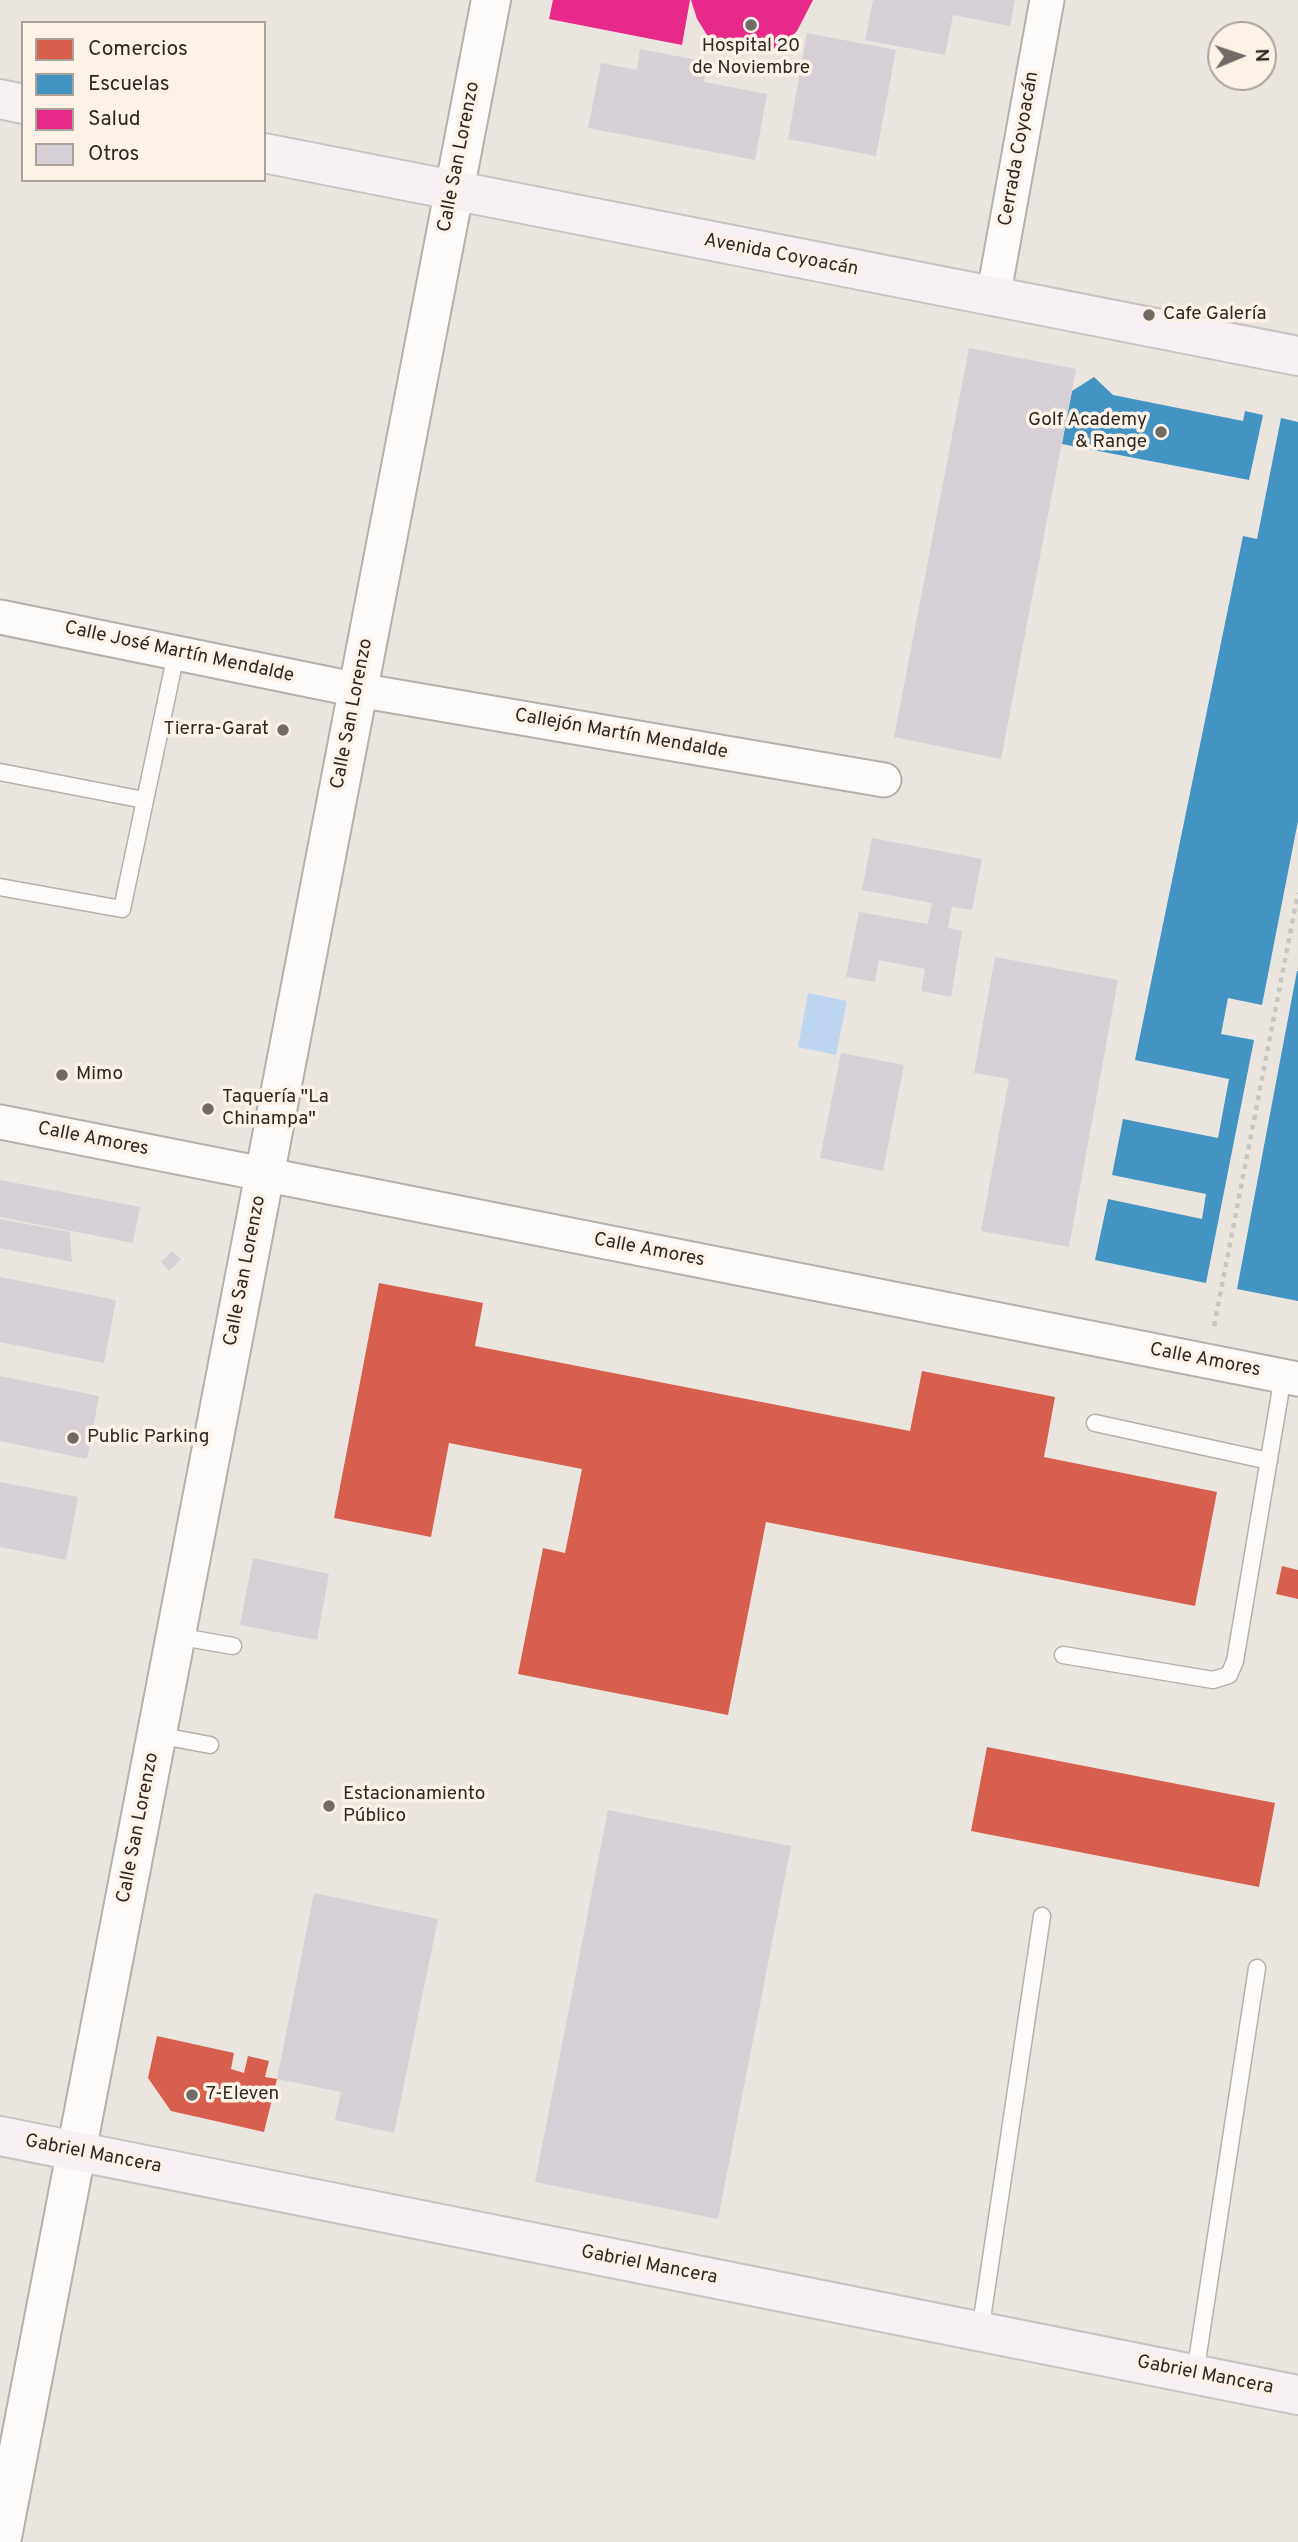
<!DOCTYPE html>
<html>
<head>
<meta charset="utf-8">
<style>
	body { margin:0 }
	#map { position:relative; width:1298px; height:2542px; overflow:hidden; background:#ebe5e0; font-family:Overpass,sans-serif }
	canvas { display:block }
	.legend { position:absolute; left:21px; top:21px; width:245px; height:161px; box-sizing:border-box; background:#fdf2e8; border:2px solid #aaa29a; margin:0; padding:9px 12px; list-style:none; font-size:21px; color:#2d2925 }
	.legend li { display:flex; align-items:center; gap:14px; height:35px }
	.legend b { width:35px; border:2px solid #aaa29a }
	.north { position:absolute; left:1207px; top:21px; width:70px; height:70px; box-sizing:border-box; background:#fdf2e8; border:2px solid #aaa29a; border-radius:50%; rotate:88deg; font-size:19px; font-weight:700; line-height:28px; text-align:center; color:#2d2925 }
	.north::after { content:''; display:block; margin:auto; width:24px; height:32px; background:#706b66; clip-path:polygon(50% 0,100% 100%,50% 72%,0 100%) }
</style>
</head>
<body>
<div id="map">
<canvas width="1298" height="2542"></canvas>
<ul class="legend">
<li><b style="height:19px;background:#d6604d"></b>Comercios</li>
<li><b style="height:19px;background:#4393c3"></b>Escuelas</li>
<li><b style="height:19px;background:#e7298a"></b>Salud</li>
<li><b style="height:19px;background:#d6cfd6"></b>Otros</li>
</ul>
<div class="north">N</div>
</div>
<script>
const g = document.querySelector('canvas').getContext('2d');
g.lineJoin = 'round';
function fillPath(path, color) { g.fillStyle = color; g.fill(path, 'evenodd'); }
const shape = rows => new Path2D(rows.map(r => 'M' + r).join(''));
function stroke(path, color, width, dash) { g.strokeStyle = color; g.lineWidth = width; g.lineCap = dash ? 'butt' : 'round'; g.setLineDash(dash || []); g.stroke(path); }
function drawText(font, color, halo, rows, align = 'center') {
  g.font = font + ' Overpass,sans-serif'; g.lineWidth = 7; g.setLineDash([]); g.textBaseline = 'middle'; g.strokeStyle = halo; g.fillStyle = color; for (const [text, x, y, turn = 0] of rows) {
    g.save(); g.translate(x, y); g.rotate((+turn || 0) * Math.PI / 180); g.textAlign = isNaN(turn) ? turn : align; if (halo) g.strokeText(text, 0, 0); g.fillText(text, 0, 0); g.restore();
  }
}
fillPath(shape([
	[808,993,847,1001,836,1055,798,1047]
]), '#bdd5ef');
fillPath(shape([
	[379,1283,483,1303,475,1346,910,1431,922,1371,1055,1397,1044,1457,1217,1492,1195,1606,766,1522,728,1715,518,1674,543,1548,565,1553,582,1469,449,1443,431,1537,334,1518],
	[1282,1566,1298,1570,1298,1599,1276,1594],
	[987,1747,1275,1803,1259,1887,971,1831],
	[157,2036,234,2053,231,2069,244,2073,248,2056,269,2061,265,2077,277,2079,264,2132,171,2111,148,2078]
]), '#d6604d');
fillPath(shape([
	[1094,377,1113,395,1243,421,1245,411,1263,415,1249,480,1062,444,1072,391],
	[1281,418,1298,422,1298,821,1262,1005,1228,998,1221,1034,1254,1040,1206,1283,1095,1260,1108,1199,1202,1219,1206,1194,1112,1175,1123,1119,1218,1138,1229,1079,1135,1060,1243,536,1257,539],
	[1297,971,1298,971,1298,1301,1237,1289]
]), '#4393c3');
fillPath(shape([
	[553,0,690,0,682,45,549,19],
	[691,0,813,0,797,31,786,42,771,50,755,53,738,52,721,46,707,35,697,19]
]), '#e7298a');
fillPath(shape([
	[873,0,1015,0,1010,26,953,15,945,55,865,40],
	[807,33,896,50,876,156,788,139],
	[640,49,707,62,704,82,767,94,755,160,588,128,601,63,637,70],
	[969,348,1076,369,1001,759,894,737],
	[872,838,982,859,972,910,952,907,948,928,962,931,951,997,921,991,925,969,879,960,875,982,846,977,859,912,928,924,932,903,862,890],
	[995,957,1118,980,1069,1247,981,1231,1009,1079,974,1073],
	[841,1053,904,1065,883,1171,820,1158],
	[0,1180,140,1207,133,1243,0,1217],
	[0,1219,70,1232,72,1262,0,1248],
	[172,1251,181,1259,169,1271,161,1262],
	[0,1277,116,1300,104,1363,0,1342],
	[0,1376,99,1396,87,1459,0,1441],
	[0,1482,78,1497,66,1560,0,1547],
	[253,1558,329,1574,317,1640,240,1625],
	[608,1810,791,1846,718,2219,535,2182],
	[314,1893,438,1919,394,2133,335,2120,341,2092,277,2079]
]), '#d6cfd6');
const service = shape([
	[0,772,144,800],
	[0,887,122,909,176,654],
	[1095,1423,1269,1461],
	[176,1636,233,1646],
	[1063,1655,1213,1680,1229,1675,1235,1661,1283,1376],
	[157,1735,210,1745],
	[980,2332,1042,1916],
	[1195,2374,1257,1968]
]);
const minor = shape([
	[993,298,1047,0],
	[0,617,358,690,884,780],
	[0,1122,1298,1379]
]);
const tertiary = shape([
	[1,2542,491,0]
]);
const primary = shape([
	[0,99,23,104],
	[264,153,1298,356],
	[0,2136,1298,2395]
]);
stroke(service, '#b5b0ac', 19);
stroke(minor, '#b5b0ac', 37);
stroke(tertiary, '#b5b0ac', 42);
stroke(primary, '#c6c3c0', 42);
stroke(shape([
	[1214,1326,1298,893]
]), '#c7c5c2', 4.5, [5, 5]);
stroke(service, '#fcfbfa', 16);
stroke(minor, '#fcfbfa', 33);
stroke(tertiary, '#fcfbfa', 38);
stroke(primary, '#f7f0f4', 38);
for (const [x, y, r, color] of [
	[751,25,7,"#706b66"],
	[1149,315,7,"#706b66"],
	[1161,432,7,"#706b66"],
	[283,730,7,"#706b66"],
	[62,1075,7,"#706b66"],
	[208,1109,7,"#706b66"],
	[73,1438,7,"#706b66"],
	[329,1806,7,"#706b66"],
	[192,2095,7,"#706b66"]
]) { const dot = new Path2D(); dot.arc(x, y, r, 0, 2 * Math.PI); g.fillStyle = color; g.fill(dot); stroke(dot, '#fdf2e8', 2.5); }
drawText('19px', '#2d2925', '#fdf2e8', [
	["Hospital 20",751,47,"center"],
	["de Noviembre",751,69,"center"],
	["Cafe Galería",1163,315],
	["Golf Academy",1147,421,"right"],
	["& Range",1147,443,"right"],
	["Tierra-Garat",269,730,"right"],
	["Mimo",76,1075],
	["Taquería \"La",222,1098],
	["Chinampa\"",222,1120],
	["Public Parking",87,1438],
	["Estacionamiento",343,1795],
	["Público",343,1817],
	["7-Eleven",206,2095]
], 'left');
drawText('19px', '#2d2925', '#fdf2e8', [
	["Cerrada Coyoacán",1020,149,-80],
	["Calle San Lorenzo",460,157,-79],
	["Avenida Coyoacán",781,256,11],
	["Calle José Martín Mendalde",179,653,12],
	["Calle San Lorenzo",353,714,-79],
	["Callejón Martín Mendalde",621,735,10],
	["Calle Amores",93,1140,11],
	["Calle Amores",649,1251,11],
	["Calle San Lorenzo",246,1271,-79],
	["Calle Amores",1205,1361,11],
	["Calle San Lorenzo",139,1828,-79],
	["Gabriel Mancera",93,2155,11],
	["Gabriel Mancera",649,2266,11],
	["Gabriel Mancera",1205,2376,11]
]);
</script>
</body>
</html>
